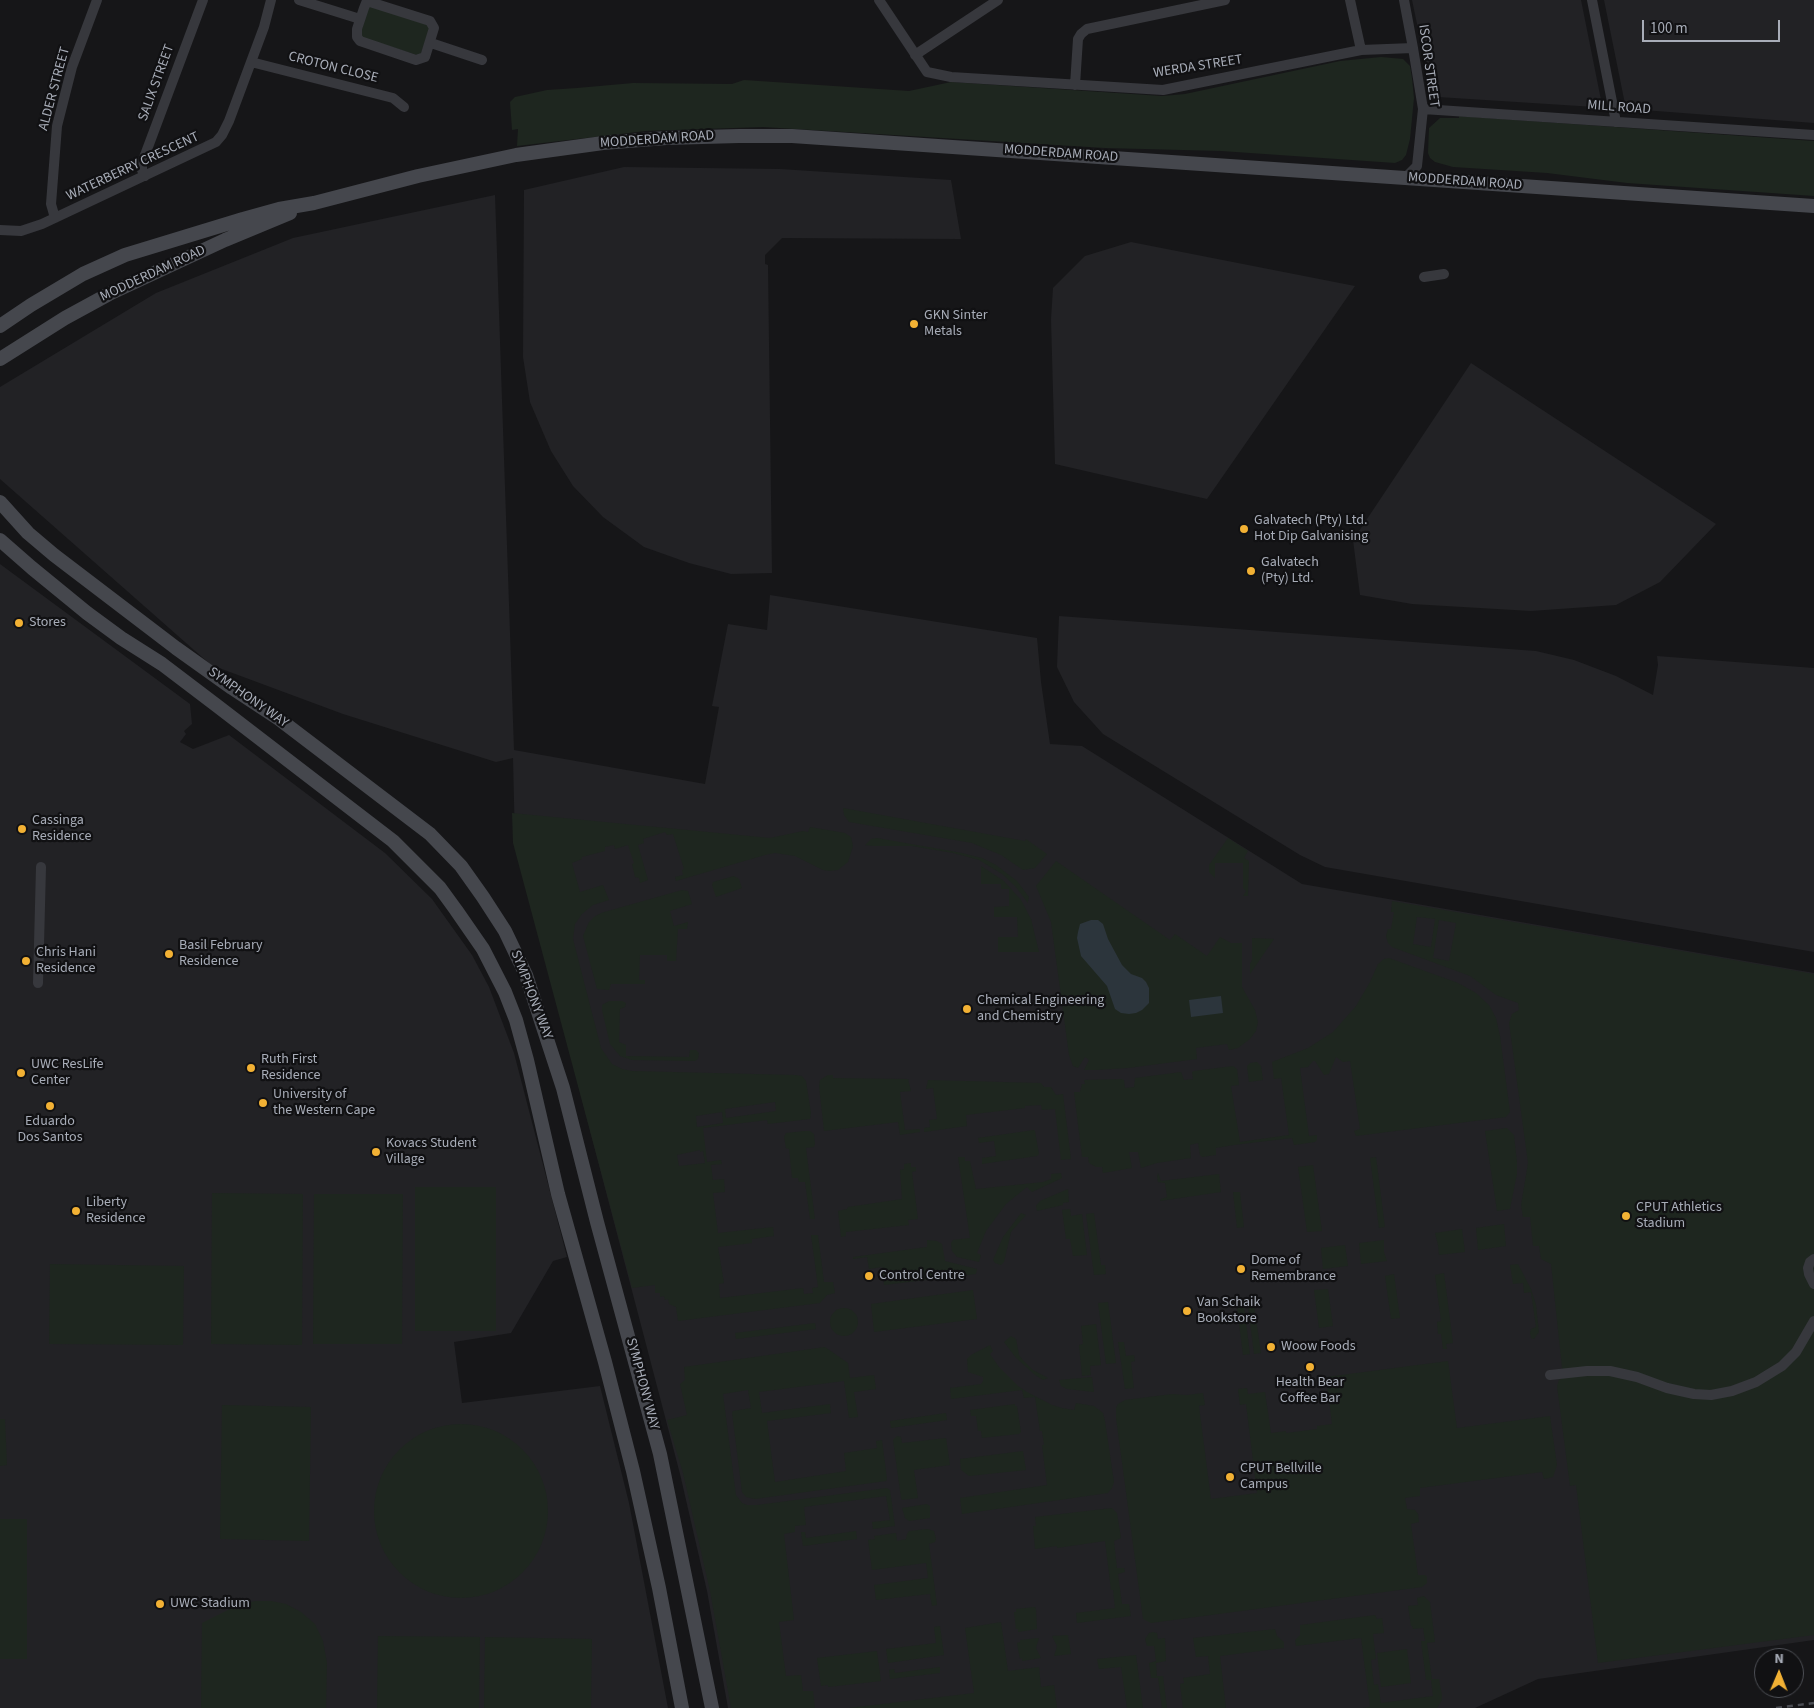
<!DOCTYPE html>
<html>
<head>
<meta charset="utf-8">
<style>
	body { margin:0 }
	#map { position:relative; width:1814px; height:1708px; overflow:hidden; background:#161618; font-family:"Source Sans 3",sans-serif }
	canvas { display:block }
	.north { position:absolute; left:1754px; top:1648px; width:50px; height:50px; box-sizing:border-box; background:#111113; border:1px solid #4d4f55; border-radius:50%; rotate:1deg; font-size:14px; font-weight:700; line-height:20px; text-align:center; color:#a8adb8 }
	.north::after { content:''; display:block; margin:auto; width:18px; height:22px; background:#f2b134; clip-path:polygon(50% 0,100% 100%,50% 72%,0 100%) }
	.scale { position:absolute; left:1642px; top:20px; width:138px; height:22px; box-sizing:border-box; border:2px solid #a8adb8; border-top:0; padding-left:6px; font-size:15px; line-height:18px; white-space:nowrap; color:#a8adb8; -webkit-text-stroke:4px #111113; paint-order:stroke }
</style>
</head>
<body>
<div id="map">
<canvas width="1814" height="1708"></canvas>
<div class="north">N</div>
<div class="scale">100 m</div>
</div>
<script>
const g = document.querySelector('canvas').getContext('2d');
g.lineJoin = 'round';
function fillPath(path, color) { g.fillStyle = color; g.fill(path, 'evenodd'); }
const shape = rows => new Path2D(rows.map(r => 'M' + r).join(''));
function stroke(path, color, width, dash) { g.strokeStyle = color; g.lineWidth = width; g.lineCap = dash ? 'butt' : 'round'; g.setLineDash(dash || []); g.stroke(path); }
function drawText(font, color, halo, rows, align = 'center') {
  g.font = font + ' "Source Sans 3",sans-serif'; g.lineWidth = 4.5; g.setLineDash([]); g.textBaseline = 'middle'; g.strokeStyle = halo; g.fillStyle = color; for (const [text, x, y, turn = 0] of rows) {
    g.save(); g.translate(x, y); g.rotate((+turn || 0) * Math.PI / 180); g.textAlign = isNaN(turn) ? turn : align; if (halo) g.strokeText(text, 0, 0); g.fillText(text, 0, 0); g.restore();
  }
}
fillPath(shape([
	[1412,0,1581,0,1601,100,1595,107,1438,97,1429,81],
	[1604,0,1814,0,1814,123,1630,109,1625,104],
	[624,167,780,169,951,180,961,239,782,238,765,255,765,264,768,265,772,573,731,574,689,563,644,547,603,517,573,486,551,451,530,402,523,357,524,190],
	[495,195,514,750,705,784,719,707,712,706,728,624,767,630,770,595,1037,638,1041,682,1050,744,1082,746,1302,884,1814,973,1814,1640,1538,1679,1475,1708,728,1708,707,1591,680,1474,515,844,513,758,496,762,343,714,211,665,0,479,0,387,156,293,293,238],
	[1131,242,1355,286,1207,499,1055,464,1051,319,1053,288,1085,256],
	[1471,363,1716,524,1660,582,1616,605,1531,611,1412,604,1360,595,1353,540],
	[0,564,190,704,192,724,184,731,186,734,180,742,193,749,229,735,385,853,432,899,472,955,489,987,514,1053,567,1257,553,1261,511,1333,454,1342,462,1403,600,1386,629,1503,668,1708,0,1708],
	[1059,616,1536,651,1574,660,1616,676,1653,695,1658,665,1657,656,1814,668,1814,952,1325,867,1300,855,1103,734,1074,702,1057,667]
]), '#222225');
fillPath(shape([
	[370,6,431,26,420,56,360,37,367,8],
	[1381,57,1403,59,1410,66,1412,78,1414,98,1410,139,1406,155,1402,160,1395,163,1221,151,1105,148,763,127,646,131,517,146,518,129,512,130,510,102,515,97,547,90,577,88,633,83,732,84,744,80,909,91,951,82,1162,96,1185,94,1340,61],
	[1459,116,1814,141,1814,196,1627,183,1547,173,1453,167,1435,162,1430,158,1428,153,1429,128,1440,118,1459,118],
	[843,808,1025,841,1026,839,1047,854,1035,868,1023,870,1001,855,972,843,849,822,844,815],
	[512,813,770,838,803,831,808,832,810,827,845,833,851,837,853,846,848,862,838,870,829,871,823,870,795,856,775,853,765,855,676,881,675,877,683,875,682,870,684,869,673,834,667,835,665,832,643,839,644,843,638,845,648,880,640,883,639,878,635,877,632,864,634,863,628,845,615,849,614,845,605,847,605,851,582,857,582,859,572,863,580,892,603,885,609,900,593,905,582,914,575,924,573,939,601,1048,612,1064,622,1069,632,1071,795,1075,802,1076,806,1081,811,1113,810,1119,768,1124,767,1120,703,1128,707,1162,721,1160,722,1164,711,1165,713,1180,724,1179,725,1192,713,1193,718,1233,773,1227,774,1236,752,1239,752,1243,718,1247,724,1283,719,1284,720,1298,803,1288,804,1294,813,1293,812,1288,818,1287,811,1235,818,1235,824,1282,833,1282,835,1293,827,1295,820,1303,678,1321,676,1307,669,1304,668,1299,665,1300,664,1296,660,1297,660,1293,655,1293,655,1285,632,1288,513,843],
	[775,1102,776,1111,726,1118,725,1109],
	[722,1112,723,1123,697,1127,696,1116],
	[700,1150,700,1152,703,1151,705,1163,679,1166,677,1155],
	[877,838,962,853,982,858,996,865,1017,881,1029,897,1028,901,1028,903,1015,886,1002,874,979,860,953,853,912,846,873,846,865,845,871,839],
	[1228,838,1248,851,1244,858,1249,861,1248,896,1243,896,1246,891,1243,888,1243,863,1215,863,1215,878,1209,872,1209,865],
	[1056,861,1170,940,1175,934,1207,956,1220,937,1231,943,1242,943,1242,987,1255,1010,1258,1022,1256,1031,1250,1039,1238,1048,1229,1050,1227,1044,1196,1048,1197,1059,1128,1068,1096,1070,1084,1070,1089,1060,1085,1057,1078,1068,1073,1066,1069,1055,1051,922,1036,886],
	[981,866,1004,881,1021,900,1031,919,1039,952,998,952,998,937,1018,937,1017,917,994,917,994,907,1009,906,1009,889,1001,889,1001,884,981,884],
	[734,876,739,879,742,888,716,897,712,885,713,882],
	[682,890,688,891,692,904,670,911,674,926,688,922,687,929,678,929,676,961,667,961,667,955,640,955,639,980,645,980,645,984,611,984,609,990,597,989,583,936,589,922,594,917,601,913],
	[1392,901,1814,974,1814,1635,1598,1663,1576,1485,1570,1486,1557,1386,1559,1380,1563,1377,1551,1264,1541,1259,1539,1246,1533,1246,1530,1217,1523,1217,1521,1205,1528,1163,1509,1023,1512,1014,1519,1010,1518,1003,1496,995,1470,976,1392,947,1388,943,1386,936,1388,929,1391,929,1394,912,1391,912],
	[1417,917,1435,919,1431,947,1413,944],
	[1439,920,1456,923,1449,961,1433,958],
	[1252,938,1274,939,1250,974,1250,964,1252,960],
	[1389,958,1458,983,1476,993,1489,1005,1496,1018,1500,1036,1510,1112,1506,1117,1356,1136,1354,1131,1360,1129,1350,1061,1343,1062,1336,1057,1329,1074,1324,1075,1315,1061,1313,1061,1308,1067,1300,1068,1309,1136,1317,1135,1317,1140,1315,1142,1294,1145,1292,1138,1234,1145,1216,1148,1216,1155,1202,1157,1200,1155,1198,1143,1190,1145,1191,1158,1157,1163,1141,1168,1138,1152,1129,1152,1132,1168,1103,1173,1102,1167,1096,1167,1089,1163,1088,1157,1082,1157,1074,1092,1080,1092,1082,1084,1085,1084,1084,1080,1122,1079,1124,1080,1125,1088,1134,1087,1135,1078,1181,1072,1184,1080,1193,1079,1192,1072,1194,1071,1233,1066,1237,1069,1239,1085,1231,1086,1240,1142,1289,1135,1281,1078,1274,1079,1272,1062,1308,1048,1333,1032,1356,1006,1370,982,1378,964,1384,959],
	[609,1001,622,1001,626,1003,625,1007,620,1009,619,1042,626,1045,626,1056,689,1057,690,1050,696,1050,699,1053,698,1059,695,1061,632,1060,620,1056,610,1044,602,1010,602,1005],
	[1257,1062,1261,1066,1263,1080,1249,1082,1247,1066,1250,1063],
	[828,1075,833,1075,833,1078,908,1079,911,1091,900,1092,905,1130,920,1129,920,1132,900,1135,898,1122,824,1131,819,1086,820,1080],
	[928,1080,1041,1083,1044,1087,1051,1087,1056,1095,1063,1094,1071,1159,1061,1160,1055,1109,1042,1110,1041,1105,1025,1106,1025,1108,966,1115,967,1126,924,1132,924,1128,930,1127,929,1120,937,1119,933,1088,926,1089],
	[1507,1128,1514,1135,1517,1162,1517,1174,1510,1209,1497,1211,1485,1131],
	[1034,1130,1035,1131,1039,1154,1037,1156,982,1164,982,1158,996,1156,994,1141,979,1143,978,1138],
	[805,1131,810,1131,814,1134,815,1144,814,1147,806,1148,815,1219,810,1219,805,1182,799,1182,798,1178,792,1178,789,1149,786,1148,784,1137,786,1133],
	[958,1157,965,1157,965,1161,970,1161,976,1189,1043,1182,1051,1179,1051,1174,1061,1173,1062,1178,1060,1179,1032,1192,1027,1187,1006,1204,986,1231,977,1253,981,1255,979,1262,957,1257,952,1251,951,1243,953,1240,970,1238],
	[1376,1157,1385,1227,1379,1228,1370,1158],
	[911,1163,911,1167,916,1167,916,1171,912,1172,918,1219,908,1220,909,1225,846,1232,846,1236,841,1237,838,1211,847,1209,848,1207,902,1199,900,1170,904,1169,904,1164],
	[1313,1165,1322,1231,1307,1232,1298,1167],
	[1158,1173,1161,1181,1219,1174,1221,1192,1160,1201,1161,1199,1167,1197,1165,1183,1158,1182,1157,1176],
	[415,1187,496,1187,496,1331,415,1331],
	[1068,1189,1069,1202,1063,1203,1063,1205,1037,1211,1036,1206,1040,1201],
	[1233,1192,1240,1192,1244,1227,1237,1228],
	[212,1193,303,1194,302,1345,211,1344],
	[314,1194,403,1194,402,1344,313,1344],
	[1070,1209,1071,1216,1082,1214,1087,1255,1073,1256,1070,1239,1066,1239,1062,1210],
	[1021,1213,1026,1215,1011,1232,1004,1262,1001,1265,995,1263,993,1260,1003,1237],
	[1094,1213,1101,1265,1105,1265,1106,1274,1094,1275,1086,1214],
	[1504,1224,1506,1246,1478,1250,1476,1228],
	[1462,1229,1465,1252,1439,1255,1438,1245,1435,1233],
	[927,1240,937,1241,942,1244,945,1261,977,1269,976,1274,884,1285,882,1267,869,1269,867,1257,853,1259,853,1257,927,1247],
	[1384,1240,1384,1252,1387,1261,1361,1264,1359,1243],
	[1345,1245,1348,1266,1323,1269,1321,1248],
	[50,1264,184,1266,183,1345,49,1344],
	[1518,1264,1531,1289,1536,1305,1539,1332,1534,1339,1531,1338,1530,1333,1531,1329,1536,1327,1531,1292,1524,1293,1523,1283,1513,1284,1510,1265],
	[1444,1273,1453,1343,1446,1344,1447,1349,1443,1349,1441,1334,1438,1334,1437,1322,1441,1321,1435,1275],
	[1394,1274,1400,1318,1391,1319,1385,1276],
	[1328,1289,1333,1326,1319,1328,1314,1290],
	[973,1290,977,1319,874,1332,871,1304],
	[1108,1302,1116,1363,1106,1364,1098,1303],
	[1254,1305,1261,1353,1254,1354,1248,1307],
	[1244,1307,1250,1354,1243,1355,1237,1308],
	'830 1322a14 14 0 1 1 28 0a14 14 0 1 1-28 0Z',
	[815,1323,816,1329,736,1339,735,1333],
	[1096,1324,1101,1365,1090,1366,1091,1375,1082,1376,1079,1345,1083,1344,1081,1326],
	[1011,1336,1016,1339,1019,1355,1022,1359,1033,1370,1048,1378,1043,1380,1035,1375,1016,1358,1004,1342],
	[1118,1342,1124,1342,1126,1356,1134,1355,1135,1361,1131,1362,1134,1388,1125,1389],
	[990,1345,993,1351,990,1354,999,1367,1018,1386,1027,1392,1052,1405,1062,1408,1074,1410,1076,1403,1094,1406,1103,1413,1105,1421,1114,1482,1112,1488,1108,1493,962,1514,960,1498,1047,1485,1042,1445,1044,1445,1042,1431,1040,1431,1035,1397,1024,1398,1022,1390,951,1399,950,1388,981,1384,983,1381,983,1377,968,1372,967,1359,971,1355],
	[825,1347,848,1363,850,1378,874,1375,876,1389,854,1392,858,1417,849,1418,844,1381,759,1392,762,1413,830,1404,831,1413,767,1421,775,1482,846,1471,844,1453,877,1448,876,1441,882,1440,887,1479,886,1481,755,1499,746,1497,742,1492,732,1413,733,1411,751,1408,748,1390,723,1394,736,1495,742,1503,747,1505,757,1505,887,1488,890,1490,895,1526,873,1529,872,1522,890,1520,886,1496,804,1507,806,1525,795,1526,795,1532,784,1534,794,1620,779,1622,786,1676,801,1675,803,1691,813,1691,815,1708,731,1708,710,1591,683,1473,667,1420,687,1415,680,1384,685,1380,684,1367],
	[1448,1361,1457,1428,1550,1416,1557,1465,1553,1477,1544,1479,1542,1472,1420,1488,1420,1496,1405,1498,1407,1509,1415,1510,1418,1514,1419,1522,1411,1524,1418,1575,1425,1575,1427,1577,1427,1583,1422,1587,1151,1623,1143,1619,1116,1418,1116,1408,1118,1404,1125,1400,1172,1394,1187,1395,1203,1393,1205,1405,1199,1406,1211,1499,1257,1493,1246,1404,1240,1405,1238,1389,1247,1388,1248,1394,1265,1392,1271,1433,1286,1431,1286,1433,1317,1429,1317,1426,1332,1424,1326,1377],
	[1092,1377,1094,1392,1067,1389,1061,1386,1059,1380],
	[1015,1404,1015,1406,1017,1406,1021,1432,1019,1434,982,1438,981,1431,978,1431,976,1416,971,1416,970,1410],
	[222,1405,311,1407,309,1541,220,1539],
	[946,1413,947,1420,891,1428,890,1421],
	[0,1419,5,1419,7,1465,0,1466],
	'374 1511a87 87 0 1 1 174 0a87 87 0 1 1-174 0Z',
	[897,1436,901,1437,902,1443,946,1438,950,1465,914,1470,918,1498,902,1500,901,1498,893,1440],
	[1023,1451,1026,1470,969,1476,961,1470,960,1459],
	[927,1504,930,1506,930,1518,909,1521,905,1518,902,1508],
	[1112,1508,1117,1513,1121,1538,1114,1541,1117,1568,1124,1568,1125,1572,1118,1574,1122,1604,1129,1604,1131,1616,1077,1623,1076,1613,1115,1608,1113,1590,1111,1590,1105,1541,1057,1548,1057,1546,1035,1549,1033,1526,1036,1526,1035,1517],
	[0,1519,27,1519,27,1659,0,1659],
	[927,1529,934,1531,936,1539,935,1542,929,1544,937,1605,932,1606,930,1594,876,1600,874,1585,928,1578,926,1563,872,1570,868,1540,875,1539,874,1536,896,1533,897,1541,906,1539,907,1534,909,1531],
	[856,1531,857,1539,803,1546,801,1532,805,1532,806,1538],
	[1424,1596,1430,1602,1435,1642,1427,1643,1432,1679,1439,1679,1442,1696,1442,1700,1437,1708,1363,1708,1370,1707,1361,1638,1296,1646,1295,1640,1300,1635,1300,1625,1375,1615,1377,1619,1382,1618,1384,1633,1373,1634,1376,1659,1371,1660,1374,1685,1378,1684,1381,1703,1433,1696,1431,1680,1426,1680,1421,1641,1425,1641,1423,1628,1413,1629,1412,1626,1411,1626,1408,1606,1418,1605,1417,1598],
	[256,1601,271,1601,286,1604,301,1612,315,1624,323,1641,327,1663,326,1708,201,1708,202,1623,240,1604],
	[1035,1607,1036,1609,1037,1629,1018,1632,1018,1629,1016,1629,1014,1612,1016,1612,1016,1609],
	[1001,1622,1008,1671,1039,1667,1041,1687,1054,1685,1057,1708,849,1708,974,1693,965,1628],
	[940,1626,944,1655,888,1663,886,1649,936,1643,934,1627],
	[1275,1629,1277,1636,1284,1642,1284,1648,1220,1656,1226,1708,1183,1708,1180,1684,1184,1683,1183,1678,1210,1674,1208,1656,1196,1657,1193,1638],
	[1153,1632,1157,1633,1158,1639,1165,1638,1166,1661,1156,1663,1157,1676,1163,1676,1167,1708,1162,1708,1158,1678,1151,1678,1149,1663,1156,1661,1154,1646,1147,1646,1145,1639,1149,1633],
	[1068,1635,1071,1654,1054,1656,1057,1646,1052,1636],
	[378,1636,480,1637,479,1708,377,1708],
	[485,1637,592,1639,591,1708,484,1708],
	[1039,1638,1036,1648,1041,1658,1022,1661,1022,1658,1020,1659,1017,1643,1020,1642,1020,1640],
	[1407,1649,1411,1683,1381,1687,1377,1653],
	[877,1651,881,1681,828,1687,828,1685,821,1686,817,1658],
	[1136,1655,1143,1708,1127,1708,1121,1667,1099,1669,1097,1659],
	[940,1667,940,1673,890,1679,889,1670,894,1669,895,1673]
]), '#1e261f');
fillPath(shape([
	[1091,920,1098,920,1103,924,1108,939,1122,965,1131,974,1142,978,1146,982,1149,988,1149,1003,1142,1010,1136,1013,1129,1014,1121,1013,1115,1009,1107,986,1081,956,1077,938,1078,932,1080,924],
	[1221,996,1223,1013,1191,1017,1189,1000]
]), '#2c353c');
stroke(shape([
	[299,0,360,19],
	[879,0,927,72,951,77,1163,90,1361,50,1413,48],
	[1350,0,1361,50],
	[1404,0,1413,48,1423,109,1417,166,1406,177],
	[1592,0,1616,122],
	[370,2,430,21,434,28,425,57,416,60,360,41,357,37,357,29,364,8,366,3,370,2],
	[431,43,482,60],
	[915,55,998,0],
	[251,62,393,98,404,107],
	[1075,85,1078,39,1081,34,1087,29,1225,0],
	[1423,109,1814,135],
	[145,176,142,170,142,163,203,0],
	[55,218,51,204,57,126,72,67,97,0],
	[0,230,21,231,42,224,216,142,222,135,229,121,264,27,271,0],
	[1424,277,1444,274],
	[38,983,41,867],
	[1814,1259,1810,1262,1808,1268,1809,1274,1814,1284],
	[1550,1375,1587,1371,1610,1371,1637,1377,1667,1388,1694,1394,1711,1395,1732,1391,1756,1382,1782,1366,1796,1352,1814,1321]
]), '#37383d', 10);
stroke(shape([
	[0,326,31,305,83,274,125,255,243,219,279,209,314,203,418,176,516,155,603,143,666,138,739,136,792,136,1814,206],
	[0,359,65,318,109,294,225,240,290,213],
	[0,502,28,533,54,555,176,648,232,688,279,719,430,834,461,866,483,897,505,931,526,975,563,1088,597,1222,660,1454,712,1708],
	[0,540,32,568,87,613,121,638,162,664,216,705,393,841,440,888,456,910,483,949,505,992,516,1020,527,1060,558,1194,605,1362,633,1471,659,1588,682,1708]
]), '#45474d', 14);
stroke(shape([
	[1776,1708,1814,1703]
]), '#4a4c52', 2.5, [6, 5]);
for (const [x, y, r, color] of [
	[914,324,5,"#f2b134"],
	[1244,529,5,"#f2b134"],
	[1251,571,5,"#f2b134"],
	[19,623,5,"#f2b134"],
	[22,829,5,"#f2b134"],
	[169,954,5,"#f2b134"],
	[26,961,5,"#f2b134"],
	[967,1009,5,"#f2b134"],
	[251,1068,5,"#f2b134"],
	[21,1073,5,"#f2b134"],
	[263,1103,5,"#f2b134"],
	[50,1106,5,"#f2b134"],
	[376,1152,5,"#f2b134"],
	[76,1211,5,"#f2b134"],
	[1626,1216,5,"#f2b134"],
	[1241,1269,5,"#f2b134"],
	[869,1276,5,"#f2b134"],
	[1187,1311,5,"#f2b134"],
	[1271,1347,5,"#f2b134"],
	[1310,1367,5,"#f2b134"],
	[1230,1477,5,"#f2b134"],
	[160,1604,5,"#f2b134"]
]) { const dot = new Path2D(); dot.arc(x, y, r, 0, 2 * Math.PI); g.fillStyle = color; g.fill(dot); stroke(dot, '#111113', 2); }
drawText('14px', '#a8adb8', '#111113', [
	["ISCOR STREET",1428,66,82],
	["WERDA STREET",1198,67,-9],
	["CROTON CLOSE",333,68,14],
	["SALIX STREET",157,83,-70],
	["ALDER STREET",55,89,-75],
	["MILL ROAD",1619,108,4],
	["MODDERDAM ROAD",657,140,-4],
	["MODDERDAM ROAD",1061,154,4],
	["WATERBERRY CRESCENT",133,167,-25],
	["MODDERDAM ROAD",1465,182,4],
	["MODDERDAM ROAD",153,274,-25],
	["SYMPHONY WAY",248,698,35],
	["SYMPHONY WAY",531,995,69],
	["SYMPHONY WAY",642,1384,75]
]);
drawText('14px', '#a8adb8', '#111113', [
	["GKN Sinter",924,316],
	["Metals",924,332],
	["Galvatech (Pty) Ltd.",1254,521],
	["Hot Dip Galvanising",1254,537],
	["Galvatech",1261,563],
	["(Pty) Ltd.",1261,579],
	["Stores",29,623],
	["Cassinga",32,821],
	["Residence",32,837],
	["Basil February",179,946],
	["Residence",179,962],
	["Chris Hani",36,953],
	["Residence",36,969],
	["Chemical Engineering",977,1001],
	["and Chemistry",977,1017],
	["Ruth First",261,1060],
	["Residence",261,1076],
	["UWC ResLife",31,1065],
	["Center",31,1081],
	["University of",273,1095],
	["the Western Cape",273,1111],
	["Eduardo",50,1122,"center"],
	["Dos Santos",50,1138,"center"],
	["Kovacs Student",386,1144],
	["Village",386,1160],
	["Liberty",86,1203],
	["Residence",86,1219],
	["CPUT Athletics",1636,1208],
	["Stadium",1636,1224],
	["Dome of",1251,1261],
	["Remembrance",1251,1277],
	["Control Centre",879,1276],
	["Van Schaik",1197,1303],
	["Bookstore",1197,1319],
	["Woow Foods",1281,1347],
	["Health Bear",1310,1383,"center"],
	["Coffee Bar",1310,1399,"center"],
	["CPUT Bellville",1240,1469],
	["Campus",1240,1485],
	["UWC Stadium",170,1604]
], 'left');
</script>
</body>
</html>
